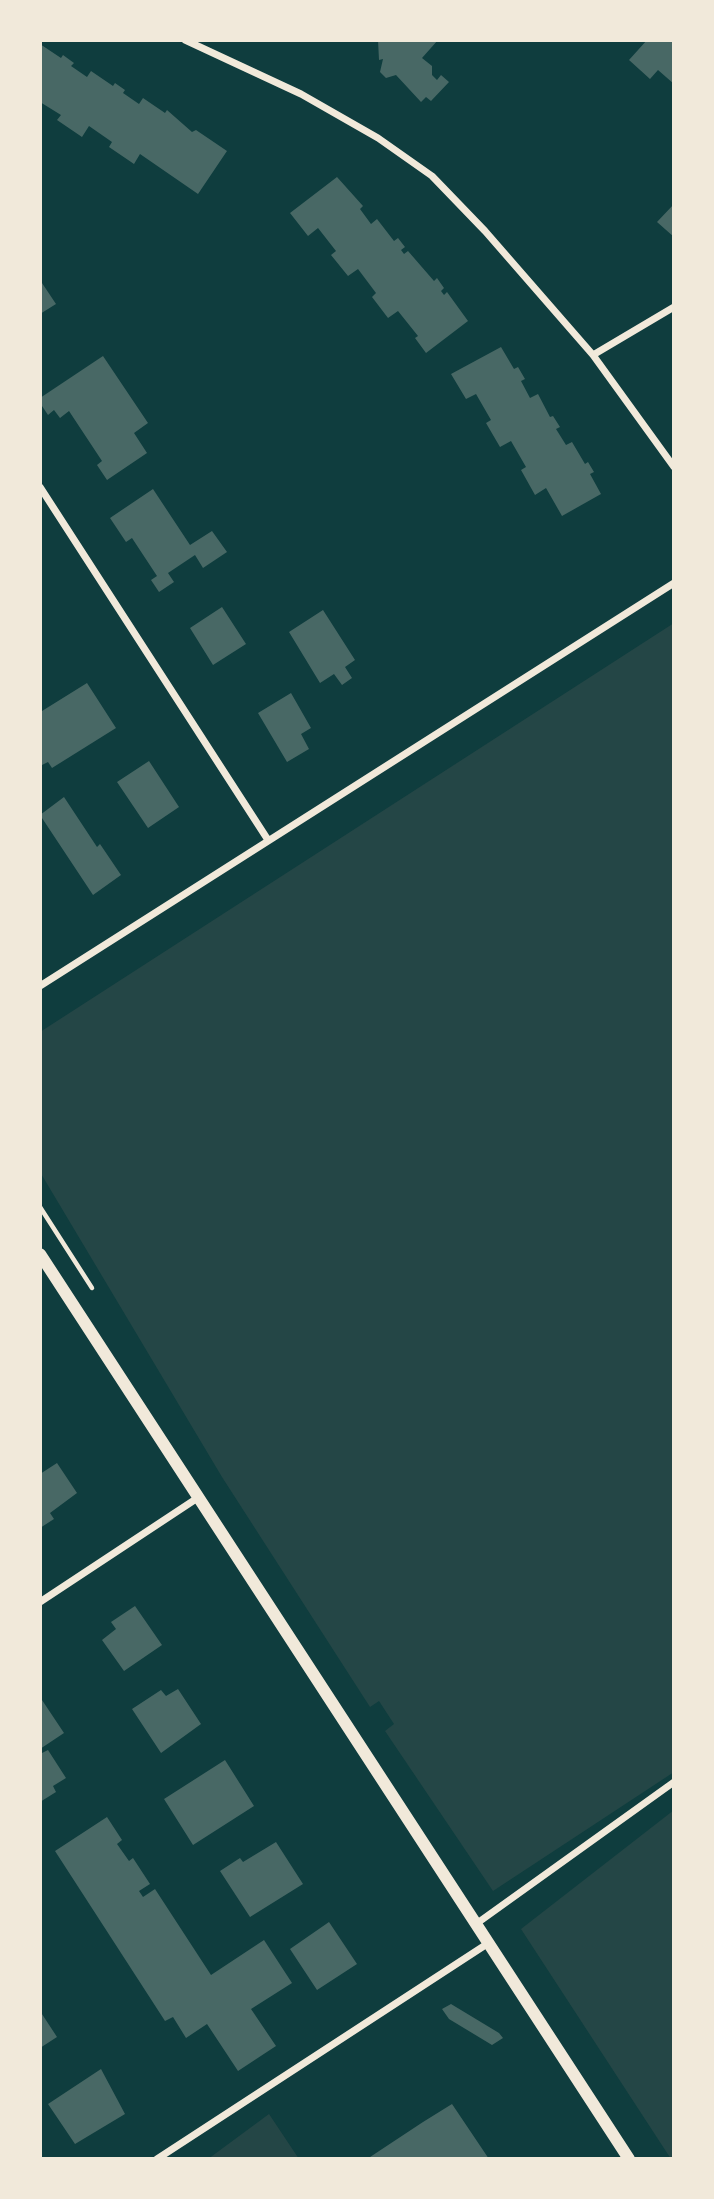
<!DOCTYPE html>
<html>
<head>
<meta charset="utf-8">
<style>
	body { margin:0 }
	#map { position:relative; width:714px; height:2199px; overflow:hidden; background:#0f3d3e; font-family:"Public Sans",sans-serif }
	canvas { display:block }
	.frame { position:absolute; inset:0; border:42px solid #f1e9da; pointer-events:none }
</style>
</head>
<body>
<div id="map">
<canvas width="714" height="2199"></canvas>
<div class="frame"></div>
</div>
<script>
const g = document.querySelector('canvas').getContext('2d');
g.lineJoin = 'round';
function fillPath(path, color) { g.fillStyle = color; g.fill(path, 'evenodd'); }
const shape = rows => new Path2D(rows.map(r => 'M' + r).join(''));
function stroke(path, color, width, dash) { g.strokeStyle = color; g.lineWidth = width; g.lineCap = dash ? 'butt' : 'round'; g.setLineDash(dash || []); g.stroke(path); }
fillPath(shape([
	[674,623,674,1772,493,1891,385,1731,394,1724,379,1701,370,1707,222,1477,40,1172,40,1032],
	[674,1810,674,2159,671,2159,521,1929],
	[269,2114,299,2159,208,2159]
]), '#244646');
fillPath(shape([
	[378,40,438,40,422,58,432,66,432,75,437,80,441,75,449,82,431,101,426,97,421,102,396,75,386,78,380,72,383,59,379,60],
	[647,40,674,40,674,84,658,70,650,79,629,60],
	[40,44,61,58,63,55,74,63,71,66,87,77,91,71,113,86,115,83,125,90,123,93,139,104,143,98,165,113,167,110,192,132,196,130,227,151,198,194,140,154,134,164,109,147,112,142,89,126,82,137,57,120,61,115,40,102],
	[337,177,363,206,360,209,371,224,377,219,394,241,398,238,405,247,401,250,404,254,408,251,434,281,437,278,444,288,441,291,444,295,447,292,468,321,426,353,415,338,418,336,398,311,388,318,372,297,376,293,358,269,348,276,331,255,336,251,318,228,308,236,290,213],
	[674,204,674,237,657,222],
	[40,280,56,304,40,314],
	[501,347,514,369,518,367,525,379,521,381,530,398,538,394,550,417,553,416,560,427,556,429,566,445,572,442,585,464,588,462,594,472,590,474,601,494,562,516,546,488,535,495,521,470,526,467,511,441,500,447,486,423,491,420,476,394,466,399,451,374],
	[103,356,148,423,134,433,147,453,107,480,97,465,102,461,69,411,60,418,54,410,48,415,40,403,40,398],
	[153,489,190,545,212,531,227,552,203,568,195,555,168,573,174,582,159,592,151,580,157,576,132,538,126,542,110,518],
	[222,607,246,644,213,665,190,628],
	[323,610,355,660,345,667,352,678,342,685,334,674,320,683,289,632],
	[87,683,116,728,52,768,48,762,40,766,40,709,42,711],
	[291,693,311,728,301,734,309,749,287,762,258,713],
	[149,761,179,807,148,828,117,782],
	[64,797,97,847,100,844,121,875,93,895,40,815],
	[57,1463,77,1493,50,1513,54,1519,40,1528,40,1474],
	[135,1606,162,1645,124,1671,102,1640,116,1629,111,1622],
	[178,1689,201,1724,161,1753,132,1709,161,1690,166,1696],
	[40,1697,64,1733,40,1749],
	[48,1750,66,1778,53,1786,56,1792,40,1802,40,1754],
	[225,1760,254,1806,193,1845,164,1799],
	[107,1817,122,1840,117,1844,129,1861,133,1858,150,1884,139,1891,143,1897,155,1889,211,1975,264,1940,292,1983,251,2009,276,2046,238,2071,207,2024,186,2038,173,2017,165,2021,55,1851],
	[276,1842,303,1884,250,1917,220,1871,240,1858,243,1862],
	[329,1922,357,1964,317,1990,290,1949],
	[451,2004,499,2033,503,2038,492,2045,449,2019,442,2009],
	[40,2011,57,2037,40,2048],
	[101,2069,125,2114,75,2144,48,2104],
	[452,2104,489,2159,367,2159,423,2122]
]), '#486865');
stroke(shape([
	[40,1207,92,1288]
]), '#f1e9da', 4.5);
stroke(shape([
	[185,40,301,94,378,138,432,176,485,231,593,355,674,467],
	[593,355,674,307],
	[40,487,268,840],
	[40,986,674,583],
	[40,1602,199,1497],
	[476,1924,674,1782],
	[157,2159,487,1944]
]), '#f1e9da', 7);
stroke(shape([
	[40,1254,629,2159]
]), '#f1e9da', 12);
</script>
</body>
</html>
